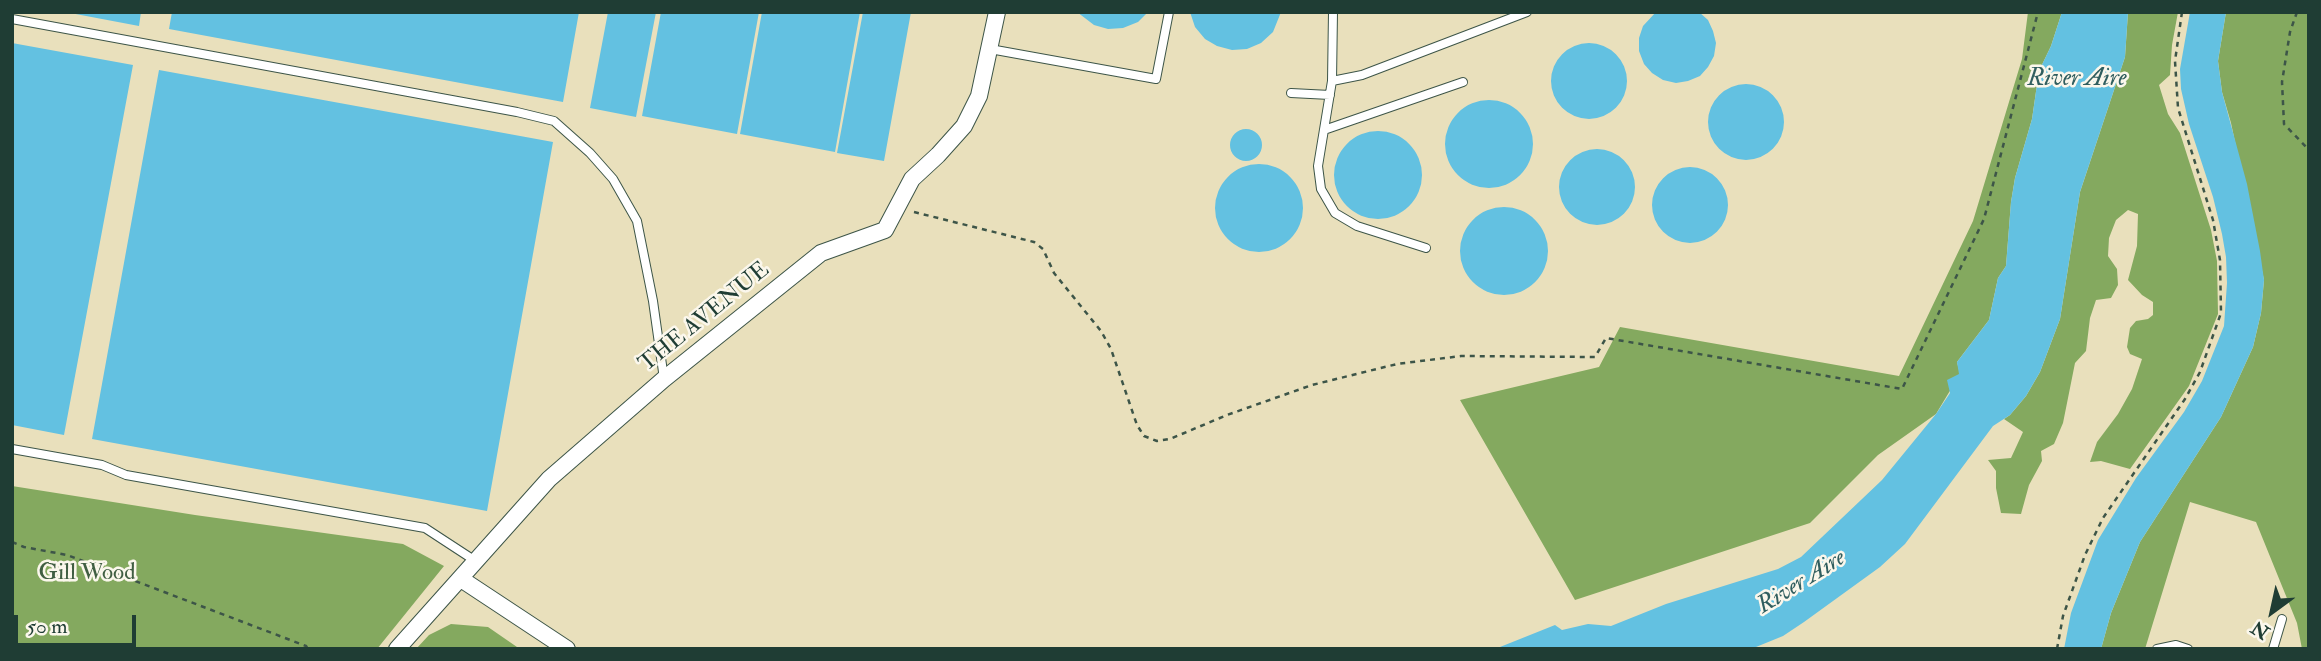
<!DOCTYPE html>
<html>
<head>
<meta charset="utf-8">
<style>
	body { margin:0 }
	#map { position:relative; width:2321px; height:661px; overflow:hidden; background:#e9e0bc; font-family:"IM FELL Double Pica",serif }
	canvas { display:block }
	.frame { position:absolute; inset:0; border:14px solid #1f3d34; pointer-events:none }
	.north { position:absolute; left:2237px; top:577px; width:70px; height:70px; -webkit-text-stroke:5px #fbf7ec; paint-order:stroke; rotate:213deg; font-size:19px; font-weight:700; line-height:28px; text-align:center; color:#1f3d34 }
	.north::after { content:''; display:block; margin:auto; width:24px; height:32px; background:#1f3d34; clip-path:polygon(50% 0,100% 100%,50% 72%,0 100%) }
	.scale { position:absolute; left:14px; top:615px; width:122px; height:32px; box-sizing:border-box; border:4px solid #1f3d34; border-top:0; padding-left:9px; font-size:21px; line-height:24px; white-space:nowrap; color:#1f3d34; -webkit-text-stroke:5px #fbf7ec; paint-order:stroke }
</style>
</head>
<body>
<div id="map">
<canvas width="2321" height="661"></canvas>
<div class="frame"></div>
<div class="north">N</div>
<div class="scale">50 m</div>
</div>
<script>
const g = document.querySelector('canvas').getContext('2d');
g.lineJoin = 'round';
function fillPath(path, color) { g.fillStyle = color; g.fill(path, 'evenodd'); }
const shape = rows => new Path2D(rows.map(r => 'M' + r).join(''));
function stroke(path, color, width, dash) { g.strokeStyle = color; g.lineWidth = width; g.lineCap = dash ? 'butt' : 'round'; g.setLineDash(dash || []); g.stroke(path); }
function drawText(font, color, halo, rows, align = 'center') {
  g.font = font + ' "IM FELL Double Pica",serif'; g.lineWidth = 5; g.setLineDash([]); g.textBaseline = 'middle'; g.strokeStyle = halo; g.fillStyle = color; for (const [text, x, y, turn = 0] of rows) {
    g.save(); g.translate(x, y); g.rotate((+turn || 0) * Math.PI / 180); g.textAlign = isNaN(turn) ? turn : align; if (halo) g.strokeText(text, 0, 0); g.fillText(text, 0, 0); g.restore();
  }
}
fillPath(shape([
	[2028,12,2062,12,2051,46,2039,71,2032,119,2015,178,2011,202,2006,266,1998,278,1989,320,1957,362,1960,374,1936,414,1878,455,1810,523,1575,600,1460,400,1599,367,1620,327,1899,376,1973,221,2022,59],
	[2128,12,2178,12,2172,45,2170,75,2159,85,2168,114,2180,133,2211,230,2217,261,2218,314,2189,386,2130,469,2101,461,2090,462,2097,442,2118,414,2132,389,2142,359,2130,354,2127,347,2130,328,2136,321,2148,319,2153,315,2153,302,2142,295,2128,280,2137,246,2138,214,2128,210,2116,220,2109,238,2108,256,2117,269,2118,285,2111,298,2096,300,2090,318,2086,351,2075,363,2063,423,2054,444,2041,451,2042,461,2029,485,2021,514,2001,513,1996,488,1996,471,1988,460,2011,458,2023,432,2004,419,2010,415,2026,396,2040,372,2060,319,2080,192,2125,57],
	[2226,12,2309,12,2309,649,2302,649,2297,623,2256,522,2190,502,2145,649,2101,649,2111,613,2140,542,2221,417,2253,347,2261,313,2264,280,2231,123,2222,92,2218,61],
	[12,486,195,515,403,544,444,566,377,649,12,649],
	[451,624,488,627,517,647,416,649,429,635]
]), '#84a95f');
fillPath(shape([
	[65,12,141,12,139,26],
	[172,12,579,12,563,102,169,29],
	[608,12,656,12,636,117,590,108],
	[661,12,759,12,737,134,642,116],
	[762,12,860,12,835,152,740,134],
	[863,12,911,12,884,161,837,153],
	[1077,12,1148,12,1138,22,1123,28,1108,29,1094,25],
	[1190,12,1281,12,1273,32,1261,43,1247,49,1232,50,1217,46,1205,39,1195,27],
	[1656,12,1699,12,1708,20,1713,31,1716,43,1714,56,1708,67,1700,76,1688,81,1676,83,1663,80,1652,73,1644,64,1639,51,1639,38,1643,26],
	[2062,12,2128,12,2125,57,2080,192,2060,319,2040,372,2026,396,2010,415,1993,426,1905,544,1880,567,1804,622,1783,636,1756,647,1749,649,1495,649,1555,625,1562,630,1588,624,1611,626,1666,604,1778,569,1801,557,1882,480,1936,414,1950,393,1947,380,1959,374,1957,362,1989,320,1998,278,2006,266,2011,202,2015,178,2032,119,2039,71,2051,46],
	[2190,12,2226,12,2218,61,2222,92,2247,184,2260,251,2264,280,2261,313,2253,347,2221,417,2140,542,2111,613,2101,649,2064,649,2071,613,2098,540,2136,478,2184,412,2202,381,2224,326,2227,283,2226,257,2222,234,2213,197,2189,124,2181,89,2180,69],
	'1551 81a38 38 0 1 1 76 0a38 38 0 1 1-76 0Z',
	[12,43,133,65,64,435,12,425],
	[159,70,553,142,487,511,92,439],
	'1708 122a38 38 0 1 1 76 0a38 38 0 1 1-76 0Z',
	'1445 144a44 44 0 1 1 88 0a44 44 0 1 1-88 0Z',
	'1230 145a16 16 0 1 1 32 0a16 16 0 1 1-32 0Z',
	'1334 175a44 44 0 1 1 88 0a44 44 0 1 1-88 0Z',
	'1559 187a38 38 0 1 1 76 0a38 38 0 1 1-76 0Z',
	'1215 208a44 44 0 1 1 88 0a44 44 0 1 1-88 0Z',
	'1652 205a38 38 0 1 1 76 0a38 38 0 1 1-76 0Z',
	'1460 251a44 44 0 1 1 88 0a44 44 0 1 1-88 0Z'
]), '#63c1e1');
const service = shape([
	[1333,12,1332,81,1318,166,1321,189,1335,213,1357,226,1426,248],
	[12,19,517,112,554,121,590,153,613,179,637,221,653,301,664,379],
	[990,49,1156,79,1169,12],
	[1332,81,1362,75,1527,12],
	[1291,93,1330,95],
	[1324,130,1463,82],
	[12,449,102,465,126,475,425,528,477,562],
	[2157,649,2176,645,2188,649],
	[2273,649,2282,619]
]);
const minor = shape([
	[461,579,567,649],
	[397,649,549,479,664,379,821,253,885,230,912,179,938,155,964,126,979,96,997,12]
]);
stroke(service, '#3d5548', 10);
stroke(minor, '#3d5548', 18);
stroke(shape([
	[2297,12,2290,32,2282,82,2284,124,2309,150],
	[914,212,1034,242,1043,249,1054,273,1101,331,1111,349,1137,425,1144,436,1157,441,1170,439,1227,415,1312,385,1397,364,1461,356,1595,357,1606,338,1902,389,1984,219,2038,12],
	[12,542,24,547,67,555,306,646,308,649],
	[2057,649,2063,616,2085,555,2103,518,2185,399,2200,372,2221,313,2220,260,2213,220,2178,108,2175,61,2182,12]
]), '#3d5548', 2.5, [5, 5]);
stroke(service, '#fff', 8);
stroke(minor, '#fff', 16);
drawText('23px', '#1f3d34', '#fbf7ec', [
	["THE AVENUE",705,318,-39]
]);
drawText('23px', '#405e42', '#fbf7ec', [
	["Gill Wood",87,574]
]);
drawText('italic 24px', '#305e5f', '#fbf7ec', [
	["River Aire",2077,80],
	["River Aire",1802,583,-32]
]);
</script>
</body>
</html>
